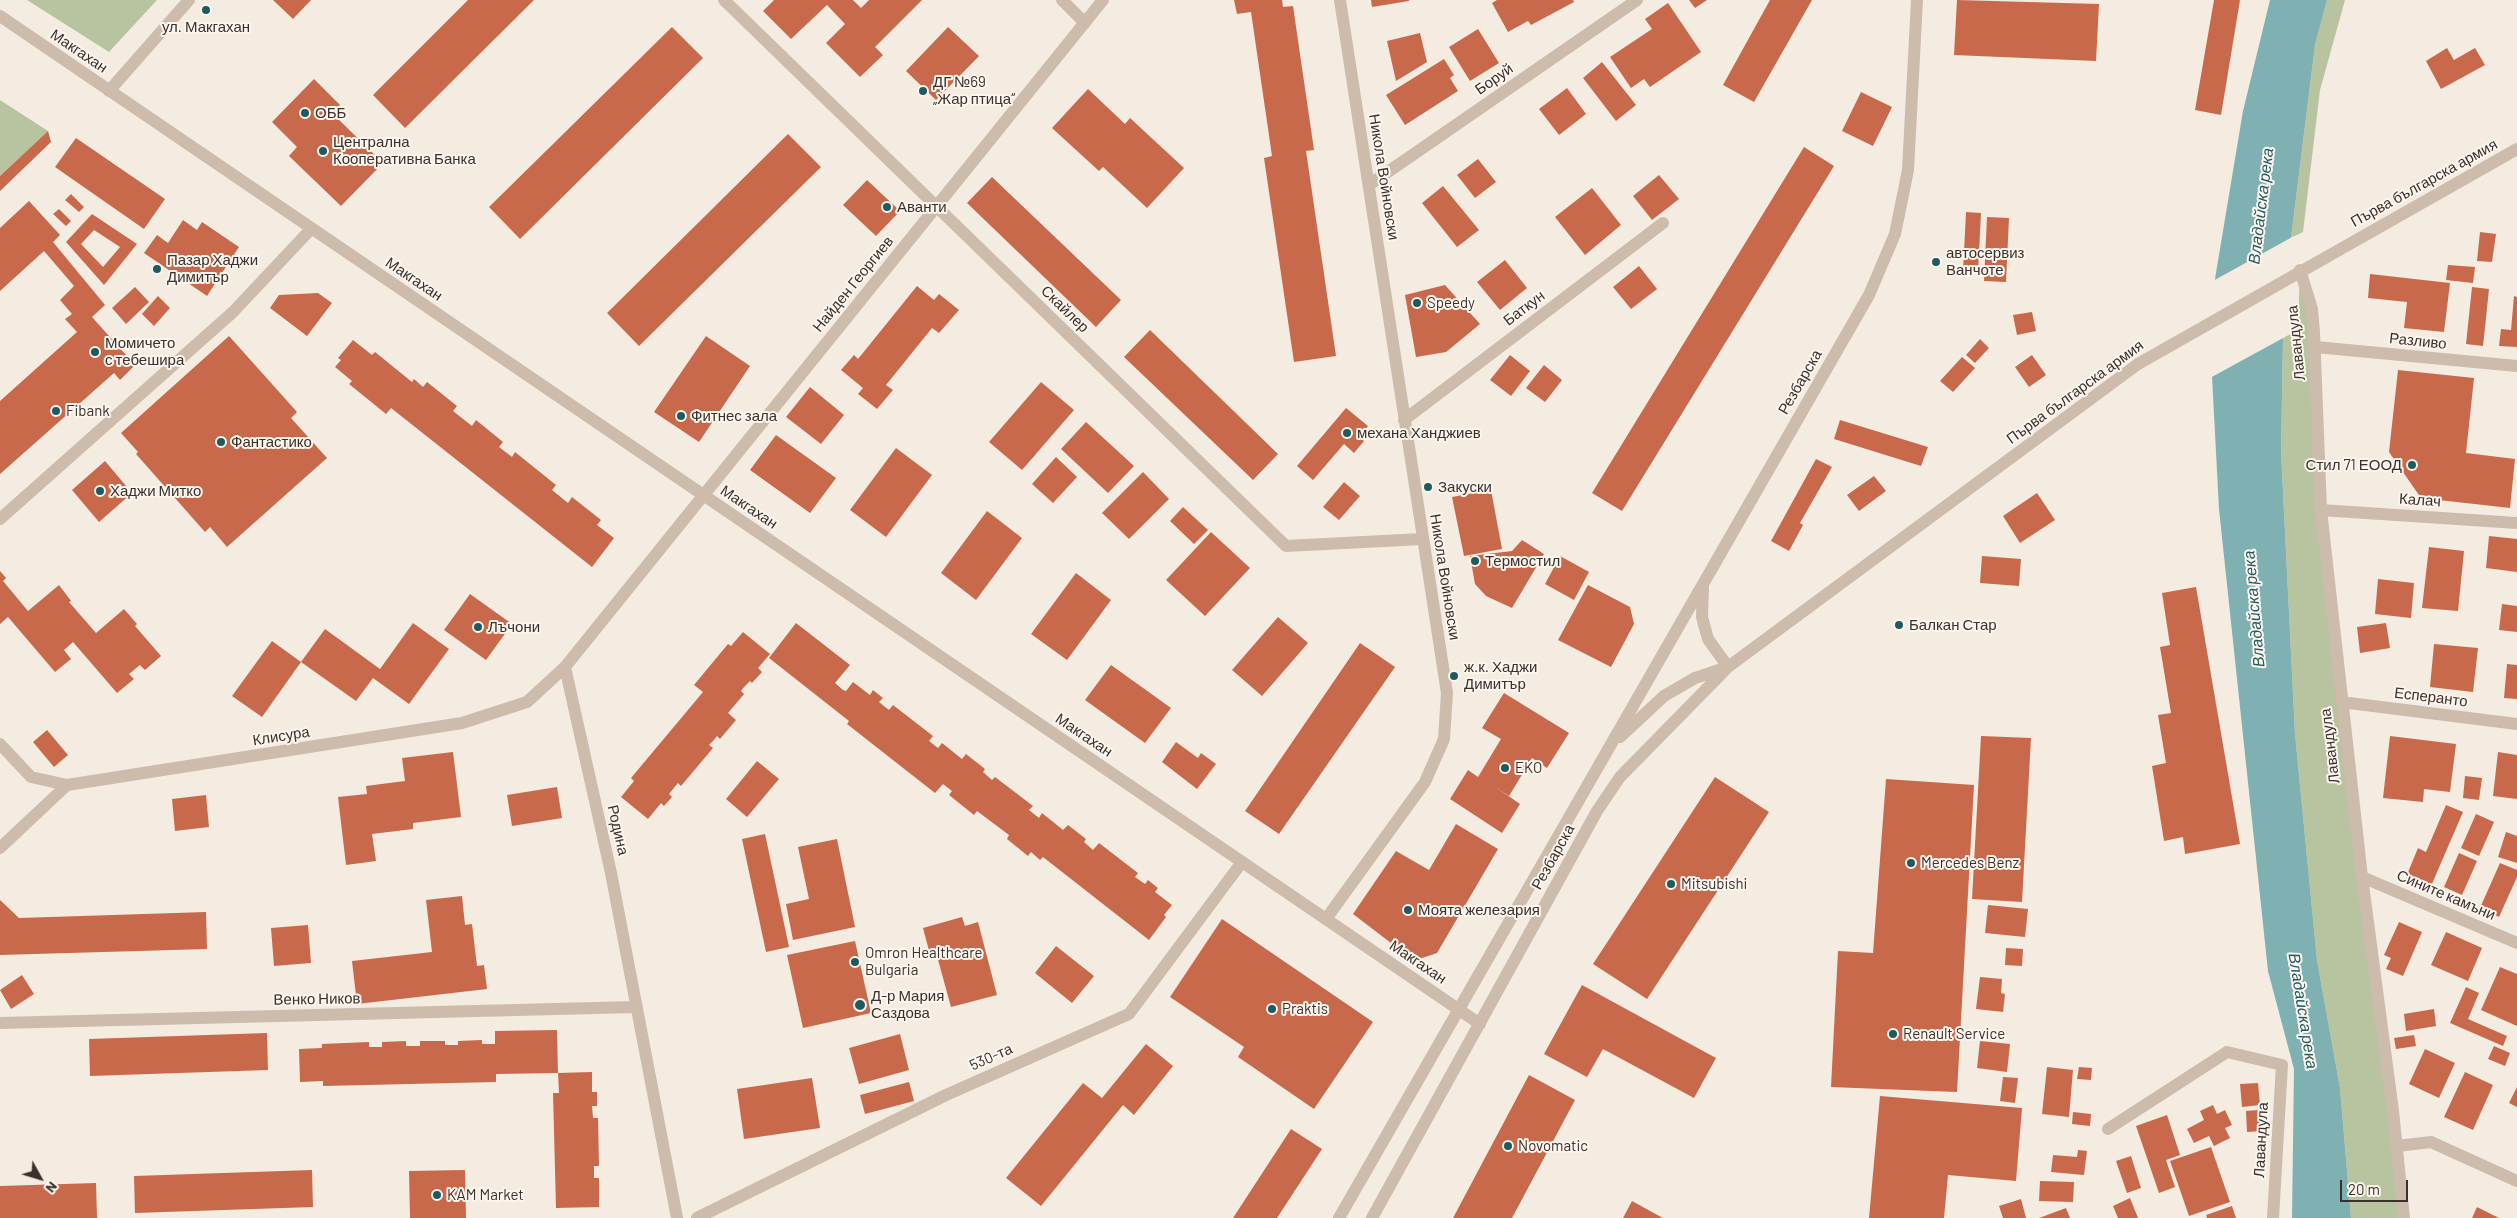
<!DOCTYPE html>
<html>
<head>
<meta charset="utf-8">
<style>
	body { margin:0 }
	#map { position:relative; width:2517px; height:1218px; overflow:hidden; background:#f4ebe1; font-family:Barlow,sans-serif }
	canvas { display:block }
	.north { position:absolute; left:15px; top:1153px; width:50px; height:50px; -webkit-text-stroke:4px #fbf5ee; paint-order:stroke; rotate:129deg; font-size:14px; font-weight:700; line-height:20px; text-align:center; color:#3b302b }
	.north::after { content:''; display:block; margin:auto; width:18px; height:22px; background:#3b302b; clip-path:polygon(50% 0,100% 100%,50% 72%,0 100%) }
	.scale { position:absolute; left:2340px; top:1180px; width:68px; height:22px; box-sizing:border-box; border:2px solid #3b302b; border-top:0; padding-left:6px; font-size:15px; line-height:18px; white-space:nowrap; color:#3b302b; -webkit-text-stroke:4px #fbf5ee; paint-order:stroke }
</style>
</head>
<body>
<div id="map">
<canvas width="2517" height="1218"></canvas>
<div class="north">N</div>
<div class="scale">20 m</div>
</div>
<script>
const g = document.querySelector('canvas').getContext('2d');
g.lineJoin = 'round';
function fillPath(path, color) { g.fillStyle = color; g.fill(path, 'evenodd'); }
const shape = rows => new Path2D(rows.map(r => 'M' + r).join(''));
function stroke(path, color, width, dash) { g.strokeStyle = color; g.lineWidth = width; g.lineCap = dash ? 'butt' : 'round'; g.setLineDash(dash || []); g.stroke(path); }
function drawText(font, color, halo, rows, align = 'center') {
  g.font = font + ' Barlow,sans-serif'; g.lineWidth = 4; g.setLineDash([]); g.textBaseline = 'middle'; g.strokeStyle = halo; g.fillStyle = color; for (const [text, x, y, turn = 0] of rows) {
    g.save(); g.translate(x, y); g.rotate((+turn || 0) * Math.PI / 180); g.textAlign = isNaN(turn) ? turn : align; if (halo) g.strokeText(text, 0, 0); g.fillText(text, 0, 0); g.restore();
  }
}
fillPath(shape([
	[27,0,157,0,109,52],
	[2327,0,2345,0,2320,90,2303,232,2291,238,2315,45],
	[0,100,48,131,0,176],
	[2300,270,2312,309,2321,510,2404,1218,2351,1218,2340,1088,2317,960,2295,734,2281,451,2283,338,2298,330]
]), '#b8c4a0');
fillPath(shape([
	[2270,0,2327,0,2315,45,2291,238,2283,338,2281,451,2295,734,2317,960,2340,1088,2351,1218,2292,1218,2294,1069,2268,971,2219,509,2212,376,2215,279,2243,111]
]), '#7fb0b2');
fillPath(shape([
	[2294,236,2285,337,2210,378,2213,281]
]), '#f4ebe1');
fillPath(shape([
	[273,0,311,0,293,19],
	[468,0,534,0,405,128,373,95],
	[774,0,853,0,861,8,869,0,922,0,875,47,883,55,860,77,826,43,845,24,827,5,791,39,763,11],
	[1234,0,1282,0,1283,7,1293,6,1314,150,1306,151,1336,356,1294,362,1264,158,1272,156,1251,12,1237,14],
	[1371,0,1409,0,1409,1,1372,7],
	[1497,0,1573,0,1574,2,1531,25,1528,21,1508,32,1492,3],
	[1689,0,1707,0,1695,8],
	[1770,0,1812,0,1754,102,1723,85],
	[1957,0,2099,4,2096,61,1954,55],
	[2214,0,2240,0,2221,115,2195,110],
	[1668,3,1701,52,1650,87,1644,79,1631,88,1610,57,1652,29,1645,19],
	[672,27,703,58,520,239,489,207],
	[948,27,979,56,936,100,906,71],
	[1478,29,1499,63,1470,81,1449,47],
	[1420,33,1427,62,1396,81,1387,41],
	[2447,48,2454,60,2475,48,2485,65,2441,89,2426,61],
	[1444,59,1454,75,1450,78,1458,91,1405,125,1386,95],
	[1602,62,1636,105,1616,121,1583,78],
	[314,79,340,105,332,113,383,163,341,206,289,156,297,147,272,122],
	[1567,88,1586,114,1559,135,1539,109],
	[1088,89,1125,124,1130,118,1184,168,1147,208,1103,167,1099,171,1052,128],
	[1861,92,1892,107,1873,146,1842,131],
	[48,131,51,142,0,191,0,176],
	[788,134,821,167,639,346,607,313],
	[76,138,165,199,144,229,55,167],
	[1804,147,1834,166,1622,511,1592,493],
	[1478,159,1496,182,1475,198,1457,175],
	[1659,175,1679,199,1652,220,1633,196],
	[992,177,1121,300,1096,327,967,203],
	[867,180,900,211,876,236,843,205],
	[1443,186,1479,230,1457,247,1422,203],
	[1592,188,1621,225,1585,255,1555,217],
	[71,194,84,207,79,212,65,200],
	[29,201,60,235,53,242,105,305,92,317,135,365,120,380,114,373,0,474,0,401,77,332,65,319,72,314,60,300,74,286,44,251,0,291,0,228],
	[59,209,71,221,66,226,53,214],
	[1966,212,1981,213,1978,272,1963,272],
	[92,214,137,244,104,285,66,242],
	[94,230,120,247,103,267,81,244],
	[1987,217,2009,218,2006,282,1984,281],
	[183,220,197,230,202,222,239,247,207,296,144,253,157,235,168,243],
	[2480,232,2496,234,2492,262,2477,261],
	[1505,260,1527,288,1500,310,1477,282],
	[2448,265,2475,267,2473,283,2446,280],
	[1639,266,1657,289,1631,309,1613,287],
	[2370,274,2450,283,2444,332,2404,328,2407,302,2368,298],
	[1445,285,1480,324,1446,352,1416,357,1405,295],
	[917,286,934,300,939,294,959,310,939,333,932,328,886,385,893,390,877,409,858,394,863,388,841,370,854,355,858,359],
	[135,287,149,302,126,324,112,308],
	[2472,287,2489,289,2483,346,2466,344],
	[318,293,332,303,307,336,270,308,279,295],
	[158,296,170,308,154,326,142,314],
	[2514,296,2517,297,2517,347,2499,346,2501,329,2511,330],
	[2032,312,2036,331,2017,335,2013,315],
	[1150,330,1278,454,1253,480,1124,357],
	[229,336,297,412,291,418,327,458,227,547,210,527,205,532,136,454,138,452,121,433],
	[706,336,750,366,699,442,654,412],
	[1980,339,1989,348,1975,363,1966,355],
	[353,340,372,355,375,352,412,382,414,379,423,387,427,382,457,406,453,411,472,426,476,420,503,442,499,447,512,457,515,452,556,485,552,490,568,503,572,497,601,520,597,525,614,538,592,567,391,408,386,414,349,384,352,381,335,367,341,360,338,358],
	[1510,355,1530,371,1511,396,1490,380],
	[2032,355,2046,375,2029,387,2015,367],
	[1962,357,1975,368,1953,392,1940,381],
	[1544,365,1562,380,1545,402,1526,388],
	[2398,370,2474,378,2466,453,2515,459,2510,508,2421,498,2389,452],
	[1041,382,1074,410,1022,470,989,442],
	[810,387,844,415,821,444,786,417],
	[1346,408,1368,426,1359,437,1364,441,1354,453,1344,444,1313,480,1297,466],
	[1840,420,1928,447,1921,466,1834,439],
	[1086,422,1134,466,1108,493,1061,449],
	[776,435,836,478,810,513,750,470],
	[896,448,932,475,886,537,850,510],
	[1056,457,1077,477,1053,503,1032,484],
	[1816,459,1832,467,1800,523,1803,525,1789,551,1771,541],
	[105,461,132,493,99,522,72,490],
	[1143,472,1169,499,1129,539,1102,513],
	[1874,476,1886,491,1859,511,1847,495],
	[1344,482,1360,496,1339,520,1323,507],
	[1491,490,1502,549,1464,556,1452,497],
	[2037,493,2055,520,2020,543,2003,516],
	[1183,507,1208,530,1194,544,1170,521],
	[987,511,1022,538,976,600,941,573],
	[1211,532,1250,568,1205,616,1166,580],
	[2489,536,2517,539,2517,572,2486,568],
	[1522,540,1544,554,1512,608,1486,596,1475,584,1470,556,1512,551],
	[2429,547,2464,551,2458,611,2422,608],
	[1560,556,1589,572,1574,600,1545,584],
	[1982,556,2021,559,2019,586,1980,583],
	[0,571,6,578,3,581,28,611,59,585,71,601,69,602,96,633,124,609,137,624,135,626,161,656,145,670,140,665,135,669,129,674,134,679,117,693,73,642,64,650,71,659,55,672,8,617,0,624],
	[1076,573,1111,600,1067,660,1031,634],
	[2378,579,2414,583,2411,618,2375,614],
	[1588,585,1630,607,1634,624,1611,667,1558,640],
	[2196,587,2240,844,2185,854,2183,837,2164,841,2152,766,2166,763,2158,715,2171,713,2160,647,2170,645,2162,593],
	[470,594,512,624,486,660,444,630],
	[2502,604,2517,606,2517,632,2499,630],
	[1278,617,1308,643,1262,696,1232,670],
	[413,623,449,649,409,704,373,678,356,701,301,662,325,629,380,669],
	[796,623,850,665,835,683,843,690,846,691,853,682,870,695,873,690,883,698,879,702,889,710,893,705,933,736,929,741,938,748,942,743,962,759,966,754,985,769,983,772,992,780,995,777,1033,806,1029,810,1039,818,1042,813,1063,830,1068,825,1086,839,1084,842,1093,850,1099,843,1138,873,1135,877,1145,884,1148,880,1158,888,1155,892,1172,905,1164,915,1166,917,1149,940,1043,857,1040,860,1031,852,1028,856,1007,839,1009,835,977,811,974,815,949,795,952,791,943,784,935,793,847,724,849,721,769,658],
	[2386,623,2390,648,2360,653,2357,627],
	[743,632,770,654,758,668,762,672,752,683,750,681,744,687,741,691,744,694,728,713,736,720,720,739,717,736,713,741,709,745,713,748,681,786,678,783,669,794,672,797,664,806,661,803,648,819,621,797,634,781,631,778,703,692,694,685,728,644,731,646],
	[272,641,301,662,262,717,232,696],
	[1360,643,1395,667,1279,834,1245,811],
	[2434,644,2478,648,2473,692,2430,687],
	[2507,664,2517,665,2517,699,2504,698],
	[1111,665,1171,708,1145,743,1085,700],
	[1504,693,1569,733,1547,768,1532,758,1509,796,1491,784,1520,804,1502,833,1450,799,1468,770,1478,777,1501,739,1482,728],
	[47,730,68,755,54,767,33,742],
	[1981,736,2031,738,2022,902,1972,899],
	[2390,736,2456,744,2450,792,2424,789,2423,802,2383,798],
	[1176,742,1198,758,1201,753,1216,764,1197,789,1162,762],
	[453,752,461,817,413,823,413,829,372,834,376,861,346,865,338,797,367,794,366,786,405,781,402,758],
	[2498,752,2517,755,2517,799,2493,796],
	[757,761,779,779,747,817,726,799],
	[2465,776,2482,778,2479,800,2463,798],
	[1715,777,1769,812,1647,999,1593,964],
	[1886,779,1974,785,1957,1092,1831,1087,1838,951,1873,953],
	[557,787,562,818,512,826,507,795],
	[206,795,209,827,175,831,172,799],
	[2446,805,2463,812,2428,893,2404,882,2418,848,2426,852],
	[2476,814,2494,822,2479,856,2461,848],
	[1456,824,1498,849,1437,953,1422,958,1408,956,1353,914,1396,851,1429,870],
	[2506,832,2517,836,2517,863,2498,857],
	[765,834,789,947,766,952,742,839],
	[837,839,855,927,793,940,786,904,809,899,798,847],
	[2459,853,2477,861,2462,895,2444,887],
	[2500,863,2517,870,2517,877,2499,917,2480,908],
	[462,896,465,925,472,924,477,966,484,965,487,989,357,1004,352,961,432,952,426,900],
	[0,900,19,918,206,912,207,949,0,955],
	[1988,905,2028,909,2025,937,1985,933],
	[962,917,965,926,978,922,997,995,951,1007,937,956,931,958,923,928],
	[1222,919,1373,1022,1314,1109,1238,1057,1244,1047,1170,997],
	[2399,922,2422,932,2403,976,2386,969,2391,958,2384,955],
	[308,925,311,963,274,966,271,928],
	[2446,932,2482,948,2468,981,2431,965],
	[855,941,871,1013,803,1028,787,955],
	[1056,946,1094,976,1072,1003,1035,973],
	[2006,948,2023,949,2022,966,2005,965],
	[2500,967,2517,974,2517,1026,2481,1010],
	[22,975,34,994,11,1009,0,990],
	[1980,977,2002,979,2001,993,2005,994,2003,1012,1976,1009],
	[1582,985,1716,1058,1694,1098,1603,1049,1587,1077,1544,1054],
	[2466,987,2479,993,2468,1019,2507,1036,2503,1046,2450,1023],
	[2434,1009,2436,1026,2406,1031,2404,1014],
	[557,1030,558,1073,496,1074,496,1082,323,1086,323,1081,300,1082,299,1049,322,1048,322,1044,369,1042,369,1047,382,1047,382,1042,406,1041,406,1046,420,1046,420,1041,445,1041,445,1045,458,1045,458,1041,482,1040,482,1044,495,1044,495,1031],
	[267,1033,268,1070,90,1076,89,1039],
	[900,1034,909,1070,859,1084,849,1048],
	[2414,1035,2416,1046,2396,1049,2394,1038],
	[1980,1041,2010,1044,2007,1072,1977,1068],
	[1146,1044,1173,1066,1134,1115,1123,1105,1041,1206,1006,1178,1083,1083,1102,1098],
	[2494,1046,2510,1053,2505,1066,2488,1059],
	[2425,1049,2455,1063,2439,1098,2409,1084],
	[2047,1067,2073,1070,2069,1117,2042,1114],
	[2079,1067,2092,1068,2091,1080,2077,1079],
	[592,1072,592,1092,597,1092,597,1106,592,1106,593,1118,598,1118,599,1166,594,1166,594,1178,599,1178,599,1207,556,1208,553,1093,559,1093,558,1073],
	[2465,1072,2493,1085,2473,1130,2444,1117],
	[1529,1075,1575,1100,1512,1218,1453,1218],
	[2003,1077,2018,1078,2015,1103,2000,1101],
	[812,1078,820,1128,744,1139,737,1089],
	[909,1082,914,1101,865,1114,860,1095],
	[2258,1083,2260,1105,2242,1107,2240,1084],
	[2517,1087,2517,1107,2509,1103],
	[1880,1096,2022,1108,2016,1181,1948,1175,1944,1218,1869,1218],
	[2213,1105,2217,1114,2225,1110,2232,1125,2225,1128,2230,1138,2214,1146,2209,1136,2194,1143,2187,1129,2204,1120,2200,1111],
	[2259,1110,2261,1131,2247,1132,2246,1111],
	[2073,1112,2091,1114,2090,1126,2072,1124],
	[2167,1115,2180,1155,2166,1160,2175,1187,2159,1193,2136,1126],
	[1291,1129,1322,1149,1277,1218,1233,1218],
	[2211,1147,2230,1202,2189,1216,2170,1161],
	[2078,1150,2087,1151,2084,1175,2051,1172,2053,1155,2077,1157],
	[2131,1156,2141,1188,2127,1193,2116,1161],
	[312,1170,313,1207,135,1213,134,1176],
	[465,1170,466,1218,410,1218,409,1171],
	[2040,1181,2074,1182,2073,1202,2039,1201],
	[96,1183,97,1218,0,1218,0,1186],
	[2130,1198,2138,1218,2118,1218,2113,1206],
	[2021,1199,2026,1218,2003,1218,1999,1206],
	[1632,1201,1663,1218,1623,1218],
	[2232,1206,2236,1218,2207,1218,2206,1215],
	[2477,1207,2499,1218,2472,1218],
	[2066,1208,2070,1218,2039,1218]
]), '#c8694b');
stroke(shape([
	[724,0,1286,546,1422,539],
	[1062,0,1085,23],
	[109,91,189,0],
	[1369,185,1637,0],
	[2300,270,2312,309,2314,332,2321,510,2362,877,2393,1111,2404,1218],
	[2316,347,2517,366],
	[1404,420,1663,223],
	[2321,510,2517,523],
	[0,519,233,312,311,229],
	[565,667,611,873,677,1218],
	[2341,702,2517,724],
	[0,744,31,777,67,785,462,723,527,702,565,667,1103,0],
	[0,848,67,785],
	[2362,877,2517,943],
	[1326,919,1425,782,1444,739,1447,693,1340,0],
	[0,1023,635,1007],
	[2108,1129,2227,1052,2282,1065,2273,1218],
	[2397,1146,2431,1142,2517,1181],
	[697,1218,946,1095,1129,1014,1242,862]
]), '#cdbbac', 12);
stroke(shape([
	[0,16,1480,1024],
	[1703,586,1702,617,1708,639,1728,667],
	[1620,737,1664,696,1695,678,1725,668],
	[1339,1218,1869,295,1895,234,1908,170,1917,0],
	[1372,1218,1597,811,1620,777,1728,667,2138,364,2517,149]
]), '#cdbbac', 12);
for (const [x, y, r, color] of [
	[206,10,5,"#1f5a5e"],
	[923,91,5,"#1f5a5e"],
	[305,113,5,"#1f5a5e"],
	[323,151,5,"#1f5a5e"],
	[887,207,5,"#1f5a5e"],
	[1936,262,5,"#1f5a5e"],
	[157,269,5,"#1f5a5e"],
	[1417,303,5,"#1f5a5e"],
	[95,352,5,"#1f5a5e"],
	[56,411,5,"#1f5a5e"],
	[681,416,5,"#1f5a5e"],
	[1347,433,5,"#1f5a5e"],
	[221,442,5,"#1f5a5e"],
	[2412,465,5,"#1f5a5e"],
	[1428,487,5,"#1f5a5e"],
	[100,491,5,"#1f5a5e"],
	[1475,561,5,"#1f5a5e"],
	[1899,625,5,"#1f5a5e"],
	[478,627,5,"#1f5a5e"],
	[1454,676,5,"#1f5a5e"],
	[1505,768,5,"#1f5a5e"],
	[1911,863,5,"#1f5a5e"],
	[1671,884,5,"#1f5a5e"],
	[1408,910,5,"#1f5a5e"],
	[855,962,5,"#1f5a5e"],
	[860,1005,6,"#1f5a5e"],
	[1272,1009,5,"#1f5a5e"],
	[1893,1034,5,"#1f5a5e"],
	[1508,1146,5,"#1f5a5e"],
	[437,1195,5,"#1f5a5e"]
]) { const dot = new Path2D(); dot.arc(x, y, r, 0, 2 * Math.PI); g.fillStyle = color; g.fill(dot); stroke(dot, '#fbf5ee', 2); }
drawText('15px', '#3b302b', '#fbf5ee', [
	["ул. Макгахан",206,27,"center"],
	["ДГ №69",933,82],
	["„Жар птица“",933,99],
	["ОББ",315,113],
	["Централна",333,142],
	["Кооперативна Банка",333,159],
	["Аванти",897,207],
	["автосервиз",1946,253],
	["Ванчоте",1946,270],
	["Пазар Хаджи",167,260],
	["Димитър",167,277],
	["Speedy",1427,303],
	["Момичето",105,343],
	["с тебешира",105,360],
	["Fibank",66,411],
	["Фитнес зала",691,416],
	["механа Ханджиев",1357,433],
	["Фантастико",231,442],
	["Стил 71 ЕООД",2402,465,"right"],
	["Закуски",1438,487],
	["Хаджи Митко",110,491],
	["Термостил",1485,561],
	["Балкан Стар",1909,625],
	["Лъчони",488,627],
	["ж.к. Хаджи",1464,667],
	["Димитър",1464,684],
	["EKO",1515,768],
	["Mercedes Benz",1921,863],
	["Mitsubishi",1681,884],
	["Моята железария",1418,910],
	["Omron Healthcare",865,953],
	["Bulgaria",865,970],
	["Д-р Мария",871,996],
	["Саздова",871,1013],
	["Praktis",1282,1009],
	["Renault Service",1903,1034],
	["Novomatic",1518,1146],
	["KAM Market",447,1195]
], 'left');
drawText('15px', '#3b302b', '#fbf5ee', [
	["Макгахан",79,51,34],
	["Боруй",1494,79,-35],
	["Никола Войновски",1384,177,81],
	["Първа българска армия",2424,183,-29],
	["Макгахан",414,279,34],
	["Найден Георгиев",853,284,-51],
	["Баткун",1524,308,-37],
	["Скайлер",1065,309,44],
	["Разливо",2418,341,6],
	["Лавандула",2296,343,-96],
	["Резбарска",1800,382,-60],
	["Първа българска армия",2075,392,-36],
	["Калач",2420,500,4],
	["Макгахан",749,507,34],
	["Никола Войновски",1445,577,81],
	["Есперанто",2431,697,7],
	["Макгахан",1084,735,34],
	["Клисура",281,736,-9],
	["Лавандула",2330,746,-97],
	["Родина",618,830,77],
	["Резбарска",1553,857,-61],
	["Сините камъни",2446,895,23],
	["Макгахан",1418,962,34],
	["Венко Ников",317,999,-1],
	["530-та",991,1057,-24],
	["Лавандула",2261,1140,-87]
]);
drawText('italic 16px', '#1f5a5e', '#fbf5ee', [
	["Владайска река",2261,206,-83],
	["Владайска река",2254,609,-95],
	["Владайска река",2303,1011,81]
]);
</script>
</body>
</html>
